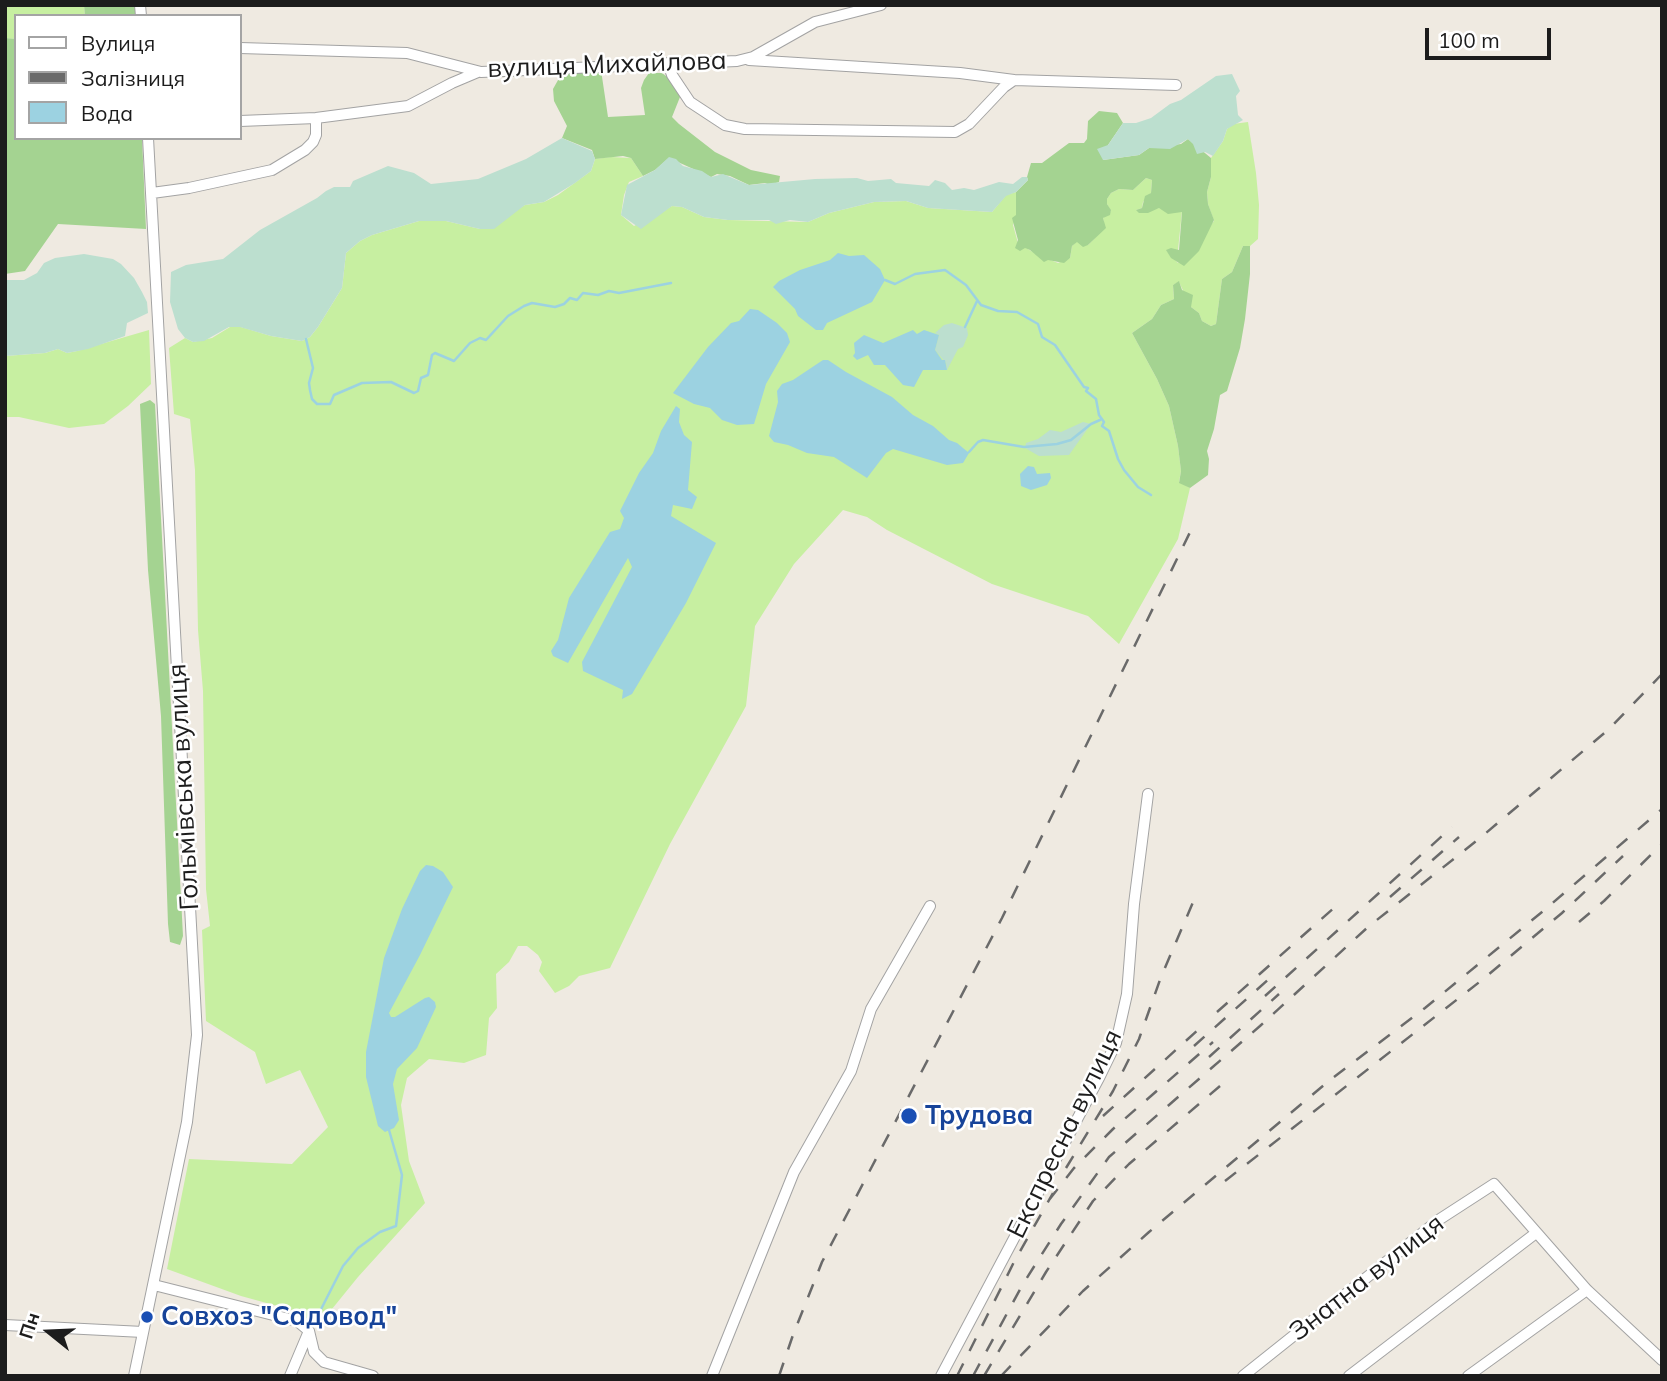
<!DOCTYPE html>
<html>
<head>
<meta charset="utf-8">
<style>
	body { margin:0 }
	#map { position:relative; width:1667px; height:1381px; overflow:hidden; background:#efeae1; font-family:Mulish,sans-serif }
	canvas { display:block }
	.frame { position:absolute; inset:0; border:7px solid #1c1c1c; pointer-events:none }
	.legend { position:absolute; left:14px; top:14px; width:228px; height:126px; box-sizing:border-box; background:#fff; border:2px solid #a4a4a4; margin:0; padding:9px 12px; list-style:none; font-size:21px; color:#1c1c1c }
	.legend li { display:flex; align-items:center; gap:14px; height:35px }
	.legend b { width:35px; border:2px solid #a4a4a4 }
	.north { position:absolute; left:14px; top:1297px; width:70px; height:70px; -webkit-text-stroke:5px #fff; paint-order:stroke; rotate:288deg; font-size:19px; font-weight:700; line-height:28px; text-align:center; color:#1c1c1c }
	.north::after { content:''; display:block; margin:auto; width:24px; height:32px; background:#1c1c1c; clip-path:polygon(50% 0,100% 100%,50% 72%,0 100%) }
	.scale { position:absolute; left:1425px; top:28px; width:126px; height:32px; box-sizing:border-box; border:4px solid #1c1c1c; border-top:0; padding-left:9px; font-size:21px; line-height:24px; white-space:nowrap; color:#1c1c1c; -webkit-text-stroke:5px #fff; paint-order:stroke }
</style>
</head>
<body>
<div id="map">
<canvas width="1667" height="1381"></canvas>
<div class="frame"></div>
<ul class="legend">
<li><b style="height:9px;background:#fff"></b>Вулиця</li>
<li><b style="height:9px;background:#6a6a6a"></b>Залізниця</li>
<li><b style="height:19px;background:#9cd2e1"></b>Вода</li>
</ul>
<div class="north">Пн</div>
<div class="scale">100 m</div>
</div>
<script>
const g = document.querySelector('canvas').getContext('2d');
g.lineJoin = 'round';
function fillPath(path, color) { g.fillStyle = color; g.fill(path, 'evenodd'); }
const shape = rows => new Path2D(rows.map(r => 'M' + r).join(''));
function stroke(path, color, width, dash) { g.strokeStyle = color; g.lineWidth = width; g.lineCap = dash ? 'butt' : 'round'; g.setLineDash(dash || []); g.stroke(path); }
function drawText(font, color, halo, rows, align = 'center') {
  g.font = font + ' Mulish,sans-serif'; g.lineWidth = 5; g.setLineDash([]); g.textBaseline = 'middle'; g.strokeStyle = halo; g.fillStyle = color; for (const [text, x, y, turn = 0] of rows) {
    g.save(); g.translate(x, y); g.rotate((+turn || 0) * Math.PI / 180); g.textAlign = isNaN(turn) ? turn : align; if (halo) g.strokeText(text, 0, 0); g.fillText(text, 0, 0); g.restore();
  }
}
fillPath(shape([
	[5,5,84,5,85,16,16,16,16,39,5,38],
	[1248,122,1256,173,1259,205,1258,239,1250,246,1243,246,1232,272,1222,279,1216,324,1211,326,1202,321,1199,313,1191,307,1179,282,1173,285,1174,299,1161,305,1152,319,1132,333,1157,379,1169,406,1178,446,1181,471,1179,482,1190,488,1178,539,1119,644,1088,616,992,584,887,530,867,517,843,510,794,564,755,626,746,706,670,844,610,968,579,976,569,986,555,993,539,971,542,962,538,955,527,946,518,946,509,962,496,974,497,1008,489,1018,486,1055,464,1063,429,1059,407,1078,401,1105,409,1161,425,1203,358,1277,319,1325,292,1310,241,1296,167,1269,189,1159,292,1164,328,1127,300,1070,266,1084,255,1052,206,1021,202,930,210,926,206,889,203,691,198,630,195,470,190,419,174,414,169,348,185,338,193,342,212,338,230,327,241,327,271,336,302,341,310,337,318,327,342,288,346,253,360,241,372,235,419,221,446,221,480,229,525,205,544,202,558,195,591,171,595,159,611,157,631,158,643,176,629,182,624,195,621,215,634,226,672,206,682,207,704,217,728,220,808,222,829,213,874,202,906,201,928,208,992,212,1006,195,1016,192,1016,216,1013,225,1018,243,1036,254,1058,263,1070,258,1072,246,1077,241,1088,245,1095,238,1104,223,1103,218,1111,211,1107,204,1107,199,1111,193,1119,189,1133,190,1146,178,1152,180,1151,193,1143,202,1142,208,1136,210,1160,208,1182,211,1178,250,1167,251,1178,263,1214,221,1208,204,1207,192,1211,177,1211,158,1223,141,1227,129,1233,124],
	[149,330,151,384,128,406,104,424,69,428,19,417,5,417,5,356,45,353,58,349,67,353,77,351]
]), '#c7efa1');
fillPath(shape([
	[84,5,136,5,136,16,85,16],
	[5,38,16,39,16,138,142,138,146,229,58,224,25,271,5,274],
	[601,70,608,117,645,115,641,88,644,80,649,73,662,73,671,80,680,97,672,117,679,124,715,152,751,170,780,176,779,182,770,185,765,183,749,185,730,176,717,174,711,177,669,158,655,170,643,176,631,158,623,156,595,159,592,150,562,138,567,126,554,101,553,89,562,73],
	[1099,111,1117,113,1123,123,1108,145,1103,160,1139,155,1149,148,1181,144,1188,139,1211,158,1211,177,1207,192,1208,204,1214,220,1199,251,1184,266,1171,258,1166,250,1171,248,1179,250,1182,212,1168,214,1159,208,1148,213,1139,213,1136,210,1142,208,1145,196,1151,193,1152,180,1146,178,1133,190,1119,189,1111,193,1107,199,1107,204,1111,210,1110,215,1103,218,1106,228,1088,245,1083,247,1077,242,1072,246,1070,258,1064,263,1048,260,1044,262,1030,250,1025,248,1020,251,1015,248,1018,240,1012,218,1016,215,1016,192,1028,180,1027,177,1031,163,1042,163,1069,143,1084,143,1087,139,1088,121],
	[1243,246,1250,246,1250,274,1245,319,1240,348,1227,391,1220,395,1214,429,1207,451,1209,459,1208,475,1190,488,1179,483,1181,471,1178,446,1169,406,1157,379,1132,333,1152,319,1161,305,1174,299,1173,285,1179,281,1182,290,1193,295,1191,307,1199,313,1202,321,1211,326,1216,324,1222,279,1232,272],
	[150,400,155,404,183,936,180,945,170,942,168,924,161,716,148,570,140,404]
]), '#a4d391');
fillPath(shape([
	[1232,74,1240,91,1236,96,1238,115,1243,120,1227,129,1223,141,1213,156,1205,152,1197,154,1193,144,1188,139,1170,149,1149,148,1139,155,1103,160,1097,149,1108,145,1123,123,1136,123,1151,118,1170,104,1181,100,1216,76],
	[562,138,592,151,595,159,591,171,575,183,544,202,525,205,494,229,480,229,446,221,419,221,372,235,360,241,346,253,342,288,318,327,310,337,302,341,271,336,240,327,229,327,204,341,193,342,185,338,178,329,170,302,171,272,186,265,223,259,260,230,317,198,326,191,334,187,350,187,353,181,388,166,414,173,431,184,478,179,526,159],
	[669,157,676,159,683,166,702,171,711,177,723,174,749,185,815,179,857,178,868,181,891,179,896,183,929,186,935,180,945,183,952,190,964,188,974,190,999,182,1013,184,1022,177,1027,177,1028,180,1016,192,1006,196,992,212,928,208,906,201,874,202,829,213,808,222,790,220,776,224,769,220,728,220,704,217,682,207,672,206,641,229,621,215,627,185,655,170],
	[84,254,113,259,121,264,134,278,142,292,147,302,148,313,127,323,125,336,88,349,67,353,58,349,45,353,5,356,5,280,24,280,37,273,44,263,55,258],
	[952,323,967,328,968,335,963,347,958,349,947,370,946,363,935,350,939,335,935,333,944,325],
	[1083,422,1091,424,1069,455,1039,456,1025,448,1026,443,1038,439,1050,430,1061,432]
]), '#bcdfcf');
fillPath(shape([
	[838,253,849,256,864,255,880,269,885,280,872,302,827,323,823,330,816,330,798,316,795,309,773,287,779,281,800,270,830,260],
	[750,309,758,310,777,323,787,333,790,342,766,384,754,424,737,425,722,420,710,408,694,404,673,393,708,347,731,323,739,321],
	[913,330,917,334,924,330,939,335,935,350,942,360,945,360,947,370,923,370,914,387,903,385,885,365,874,365,868,355,857,360,853,356,855,353,854,343,864,335,883,343],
	[823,360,828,360,846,372,892,397,913,415,933,426,949,440,957,443,969,453,963,463,947,465,893,449,886,453,867,478,834,457,807,453,788,445,774,442,769,436,778,402,777,391,782,384,793,380],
	[676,406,680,409,679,422,684,435,692,442,688,490,697,497,692,509,673,505,671,516,716,543,686,603,632,694,622,699,623,690,583,671,582,662,632,567,628,558,568,663,553,656,551,651,558,640,569,598,610,532,620,529,624,518,620,511,639,473,653,453,661,431],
	[1028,466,1034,467,1037,474,1050,473,1051,478,1047,485,1031,490,1021,486,1020,474],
	[426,865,433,866,443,872,453,887,420,955,389,1013,391,1017,395,1017,425,998,429,997,435,1002,436,1007,417,1048,397,1069,393,1084,399,1120,394,1128,385,1132,378,1126,366,1077,366,1052,384,958,402,909,420,871]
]), '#9cd2e1');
stroke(shape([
	[885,280,895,284,915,274,945,270,966,285,981,305,998,311,1017,312,1038,324,1042,337,1055,345,1084,387,1088,388,1086,391,1096,399,1099,415,1104,422,1102,426,1109,431,1118,459,1124,470,1138,487,1151,495],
	[965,327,977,301],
	[306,339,313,368,309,383,310,390,312,399,317,404,330,404,334,395,362,383,391,382,414,393,418,391,421,378,428,375,432,355,435,353,454,361,470,343,480,338,486,340,508,316,524,306,532,303,555,307,564,304,570,298,577,300,583,293,598,295,609,291,619,293,671,283],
	[969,452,978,442,983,440,1024,447,1057,444,1071,440,1091,424,1100,420],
	[312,1327,343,1266,358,1248,380,1232,396,1226,402,1175,389,1130]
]), '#9cd2e1', 2.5);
const minor = shape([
	[140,5,141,16],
	[240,48,407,53,481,72,737,61,753,57,815,22,881,5],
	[749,60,960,73,1014,80],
	[668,63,672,75,690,102,725,125,745,129,955,132,969,124,1004,87,1014,80,1176,85],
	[240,121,316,118,408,106,452,83,478,72],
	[152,193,189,188,272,170,305,150,313,142,316,135,316,118],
	[154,1285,297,1321,309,1331,314,1352,324,1362,373,1376],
	[5,1325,143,1332],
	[134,1376,187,1122,197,1035,148,138],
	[290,1376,309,1331],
	[712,1376,794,1172,851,1071,871,1009,930,906],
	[941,1376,1099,1078,1116,1043,1127,994,1134,904,1148,794],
	[1243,1376,1440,1219,1494,1184,1587,1290,1662,1360],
	[1349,1376,1536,1233],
	[1468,1376,1587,1290]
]);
stroke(minor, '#a3a3a3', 12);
stroke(minor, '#fff', 10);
stroke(shape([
	[1390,897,1459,837],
	[1579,922,1604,901,1662,844],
	[1265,996,1452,827],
	[1217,1012,1335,907],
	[1194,1046,1270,978],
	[1209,1057,1279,994],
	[1103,1116,1199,1029],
	[1066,1168,1113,1091,1139,1039,1161,977,1194,900],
	[1225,1181,1482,980,1562,913,1623,856],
	[1049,1200,1074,1168,1113,1129,1213,1042],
	[779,1376,793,1335,822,1262,1002,918,1194,524],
	[957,1376,1014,1262,1053,1193],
	[973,1376,1023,1284,1061,1224,1109,1157,1260,1026,1368,927,1480,838,1608,730,1662,674],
	[984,1376,1046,1272,1093,1201,1129,1164,1220,1086],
	[1001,1376,1083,1291,1149,1232,1330,1080,1425,1008,1542,912,1662,809]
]), '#6a6a6a', 2.5, [14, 14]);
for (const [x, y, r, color] of [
	[909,1116,9,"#1a4fb4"],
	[147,1317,7,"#1a4fb4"]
]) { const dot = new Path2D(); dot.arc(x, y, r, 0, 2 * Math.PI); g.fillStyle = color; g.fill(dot); stroke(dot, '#fff', 2.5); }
drawText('26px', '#1c1c1c', '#fff', [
	["вулиця Михайлова",607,65,-2],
	["Гольмівська вулиця",184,787,-93],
	["Експресна вулиця",1065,1134,-64],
	["Знатна вулиця",1367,1278,-38]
]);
drawText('bold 26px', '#164399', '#fff', [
	["Трудова",925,1116],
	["Совхоз \"Садовод\"",161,1317]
], 'left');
</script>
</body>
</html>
